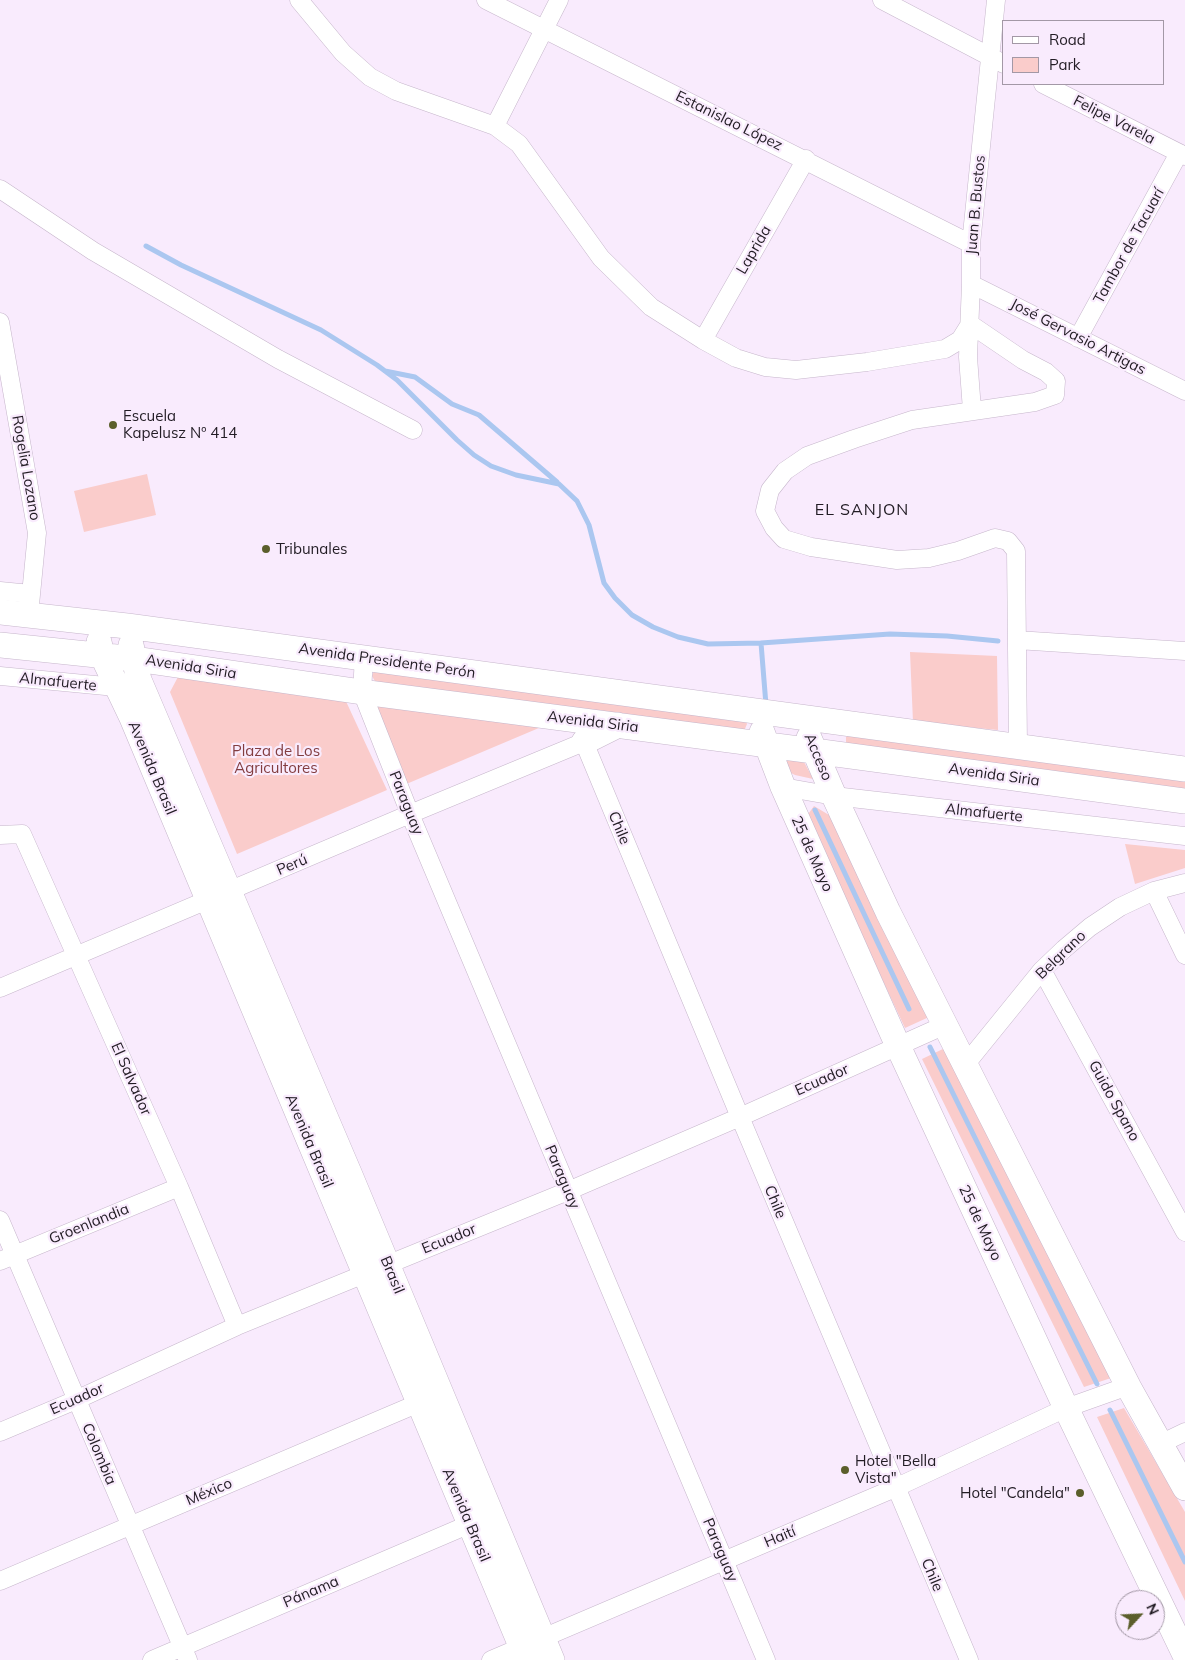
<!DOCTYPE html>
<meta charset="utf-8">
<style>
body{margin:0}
#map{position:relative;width:1185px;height:1660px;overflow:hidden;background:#f9ebfd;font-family:Mulish,sans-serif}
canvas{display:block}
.legend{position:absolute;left:1002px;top:20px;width:162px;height:65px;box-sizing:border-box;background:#f9ebfd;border:1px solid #a398a6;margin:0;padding:6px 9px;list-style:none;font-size:15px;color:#221c24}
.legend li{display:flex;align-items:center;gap:10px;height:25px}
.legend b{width:25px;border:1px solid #a398a6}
.north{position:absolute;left:1115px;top:1590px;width:50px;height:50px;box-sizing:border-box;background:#f9ebfd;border:1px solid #a398a6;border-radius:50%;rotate:65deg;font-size:14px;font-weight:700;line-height:20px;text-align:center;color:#221c24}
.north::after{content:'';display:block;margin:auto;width:18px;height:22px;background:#5b5e2b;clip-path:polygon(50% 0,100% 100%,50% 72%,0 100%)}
</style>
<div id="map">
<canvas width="1185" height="1660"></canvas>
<ul class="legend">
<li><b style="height:6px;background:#fff"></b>Road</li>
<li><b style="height:14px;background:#facccb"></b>Park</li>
</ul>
<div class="north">N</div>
</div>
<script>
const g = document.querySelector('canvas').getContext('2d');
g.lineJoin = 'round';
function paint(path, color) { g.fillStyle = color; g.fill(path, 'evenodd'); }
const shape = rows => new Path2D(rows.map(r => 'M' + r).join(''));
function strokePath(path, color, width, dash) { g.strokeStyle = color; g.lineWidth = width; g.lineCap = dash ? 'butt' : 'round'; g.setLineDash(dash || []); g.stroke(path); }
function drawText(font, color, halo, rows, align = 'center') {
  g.font = font + ' Mulish,sans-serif'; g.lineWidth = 4.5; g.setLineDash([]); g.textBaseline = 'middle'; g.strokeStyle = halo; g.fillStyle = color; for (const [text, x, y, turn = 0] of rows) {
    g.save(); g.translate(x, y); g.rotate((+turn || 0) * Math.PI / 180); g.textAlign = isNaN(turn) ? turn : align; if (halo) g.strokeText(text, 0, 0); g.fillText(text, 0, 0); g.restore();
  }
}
const green = shape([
 [147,474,156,515,84,532,74,491],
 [910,652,997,656,998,730,913,722],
 [374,671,746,721,747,724,744,731,376,683,372,676],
 [179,675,344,697,387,790,237,854,170,692],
 [371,703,546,725,404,785],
 [850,734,1185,778,1185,793,846,744,846,737],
 [802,758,813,779,795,775,787,771,779,759],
 [814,806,834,818,929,1017,905,1028,806,817],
 [1125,844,1185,850,1185,868,1135,884],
 [945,1048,1111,1378,1084,1387,922,1059],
 [1124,1408,1185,1512,1185,1601,1097,1417]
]);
const stream = shape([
 [146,246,181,265,321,330,377,365,397,380,457,440,474,455,491,466,516,475,559,484,577,501,589,525,604,583,615,598,632,615,653,627,678,637,708,644,761,643,890,634,947,636,998,641],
 [385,371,415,377,452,404,479,415,557,482],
 [761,643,766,705],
 [815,810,909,1009],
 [930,1047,1097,1384],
 [1110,1410,1185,1562]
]);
const street = shape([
 [299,0,343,53,370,77,396,91,495,126,519,144,601,258,651,307,703,340,736,358,765,367,796,370,867,362,945,349,960,340,970,324,1023,360,1046,372,1056,381,1055,395,1035,402,912,420,854,439,807,456,785,471,770,490,765,511,774,528,784,539,811,547,897,560,929,558,958,551,995,538,1008,541,1016,551,1018,746],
 [486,0,971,244],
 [882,0,1004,64],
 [1043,84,1185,156],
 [495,126,559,0],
 [0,189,93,251,278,359,413,430],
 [971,284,1185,391],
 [0,322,37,533,29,615],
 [1078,338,1179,153],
 [703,340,806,159],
 [972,410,968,357,971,284,971,244,996,0],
 [0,591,31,594],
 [1017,640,1185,651],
 [364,657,362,692,410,814,766,1660],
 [0,676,116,687],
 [783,787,834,796,1185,836],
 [0,835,22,834,179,1187,237,1326],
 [1154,891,1185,955],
 [1042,970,1185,1232],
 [0,988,410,814,584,742,740,1117,969,1660],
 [965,1065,1042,970,1064,949,1090,927,1120,907,1154,891,1185,883],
 [0,1220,188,1660],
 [0,1261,179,1187],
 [0,1432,76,1400,237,1326,568,1191,740,1117,945,1025],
 [1160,1444,1185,1432],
 [0,1581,419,1403],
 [152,1660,470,1524],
 [491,1660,895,1488,1066,1408,1128,1386]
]);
const secondary = shape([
 [0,612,127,626,1185,769],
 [99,642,102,655,132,718,527,1660],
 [0,645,135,659,362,692,814,751,1185,801],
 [131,645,139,680,350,1175,552,1660],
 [762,732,783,787,898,1046,1066,1408,1185,1655],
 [809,738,834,796,888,912,945,1025,1128,1386,1185,1488],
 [584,742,618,725]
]);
const markers = [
 [113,425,5,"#5b5e2b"],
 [266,549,5,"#5b5e2b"],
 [845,1470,5,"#5b5e2b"],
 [1080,1493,5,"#5b5e2b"]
];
const streetNames = [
 ["Felipe Varela",1114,120,27],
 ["Estanislao López",729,121,26],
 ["Juan B. Bustos",976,205,-85],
 ["Tambor de Tacuarí",1129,246,-61],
 ["Laprida",754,250,-60],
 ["José Gervasio Artigas",1078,337,27],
 ["Rogelia Lozano",26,468,80],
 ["Avenida Presidente Perón",387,661,8],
 ["Avenida Siria",191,667,9],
 ["Almafuerte",58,682,6],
 ["Avenida Siria",593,722,7],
 ["Acceso",818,757,67],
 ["Avenida Brasil",152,768,67],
 ["Avenida Siria",994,775,8],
 ["Paraguay",406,803,68],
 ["Almafuerte",984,813,6],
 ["Chile",619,828,67],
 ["25 de Mayo",812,854,66],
 ["Perú",292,865,-23],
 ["Belgrano",1061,955,-44],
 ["El Salvador",131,1079,66],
 ["Ecuador",822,1080,-24],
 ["Guido Spano",1114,1101,61],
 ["Avenida Brasil",309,1141,67],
 ["Paraguay",562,1177,67],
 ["Chile",775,1202,67],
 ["25 de Mayo",980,1223,65],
 ["Groenlandia",89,1224,-22],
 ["Ecuador",449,1239,-22],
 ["Brasil",392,1275,67],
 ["Ecuador",77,1399,-24],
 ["Colombia",99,1454,67],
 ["México",209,1492,-23],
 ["Avenida Brasil",466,1515,67],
 ["Haití",780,1537,-23],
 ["Paraguay",720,1550,67],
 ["Chile",932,1575,67],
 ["Pánama",311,1592,-23]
];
const poiNames = [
 ["Escuela",123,416],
 ["Kapelusz Nº 414",123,433],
 ["Tribunales",276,549],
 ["Hotel \"Bella",855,1461],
 ["Vista\"",855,1478],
 ["Hotel \"Candela\"",1070,1493,"right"]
];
const parkNames = [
 ["Plaza de Los",276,751],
 ["Agricultores",276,768]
];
const neighbourhoodNames = [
 ["EL SANJON",862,510]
];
paint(green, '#facccb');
strokePath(stream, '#abc7f0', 5);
strokePath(street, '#c6b6cb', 19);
strokePath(secondary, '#c6b6cb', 26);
strokePath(street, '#fff', 18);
strokePath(secondary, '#fff', 25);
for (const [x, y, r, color] of markers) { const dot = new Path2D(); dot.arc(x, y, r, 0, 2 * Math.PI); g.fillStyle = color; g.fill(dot); strokePath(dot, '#f9ebfd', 2); }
drawText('15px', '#221c24', '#f9ebfd', streetNames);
drawText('15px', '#221c24', '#f9ebfd', poiNames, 'left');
drawText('15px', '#833d40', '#f9ebfd', parkNames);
g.letterSpacing = '1px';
drawText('16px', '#221c24', '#f9ebfd', neighbourhoodNames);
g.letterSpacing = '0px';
</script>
